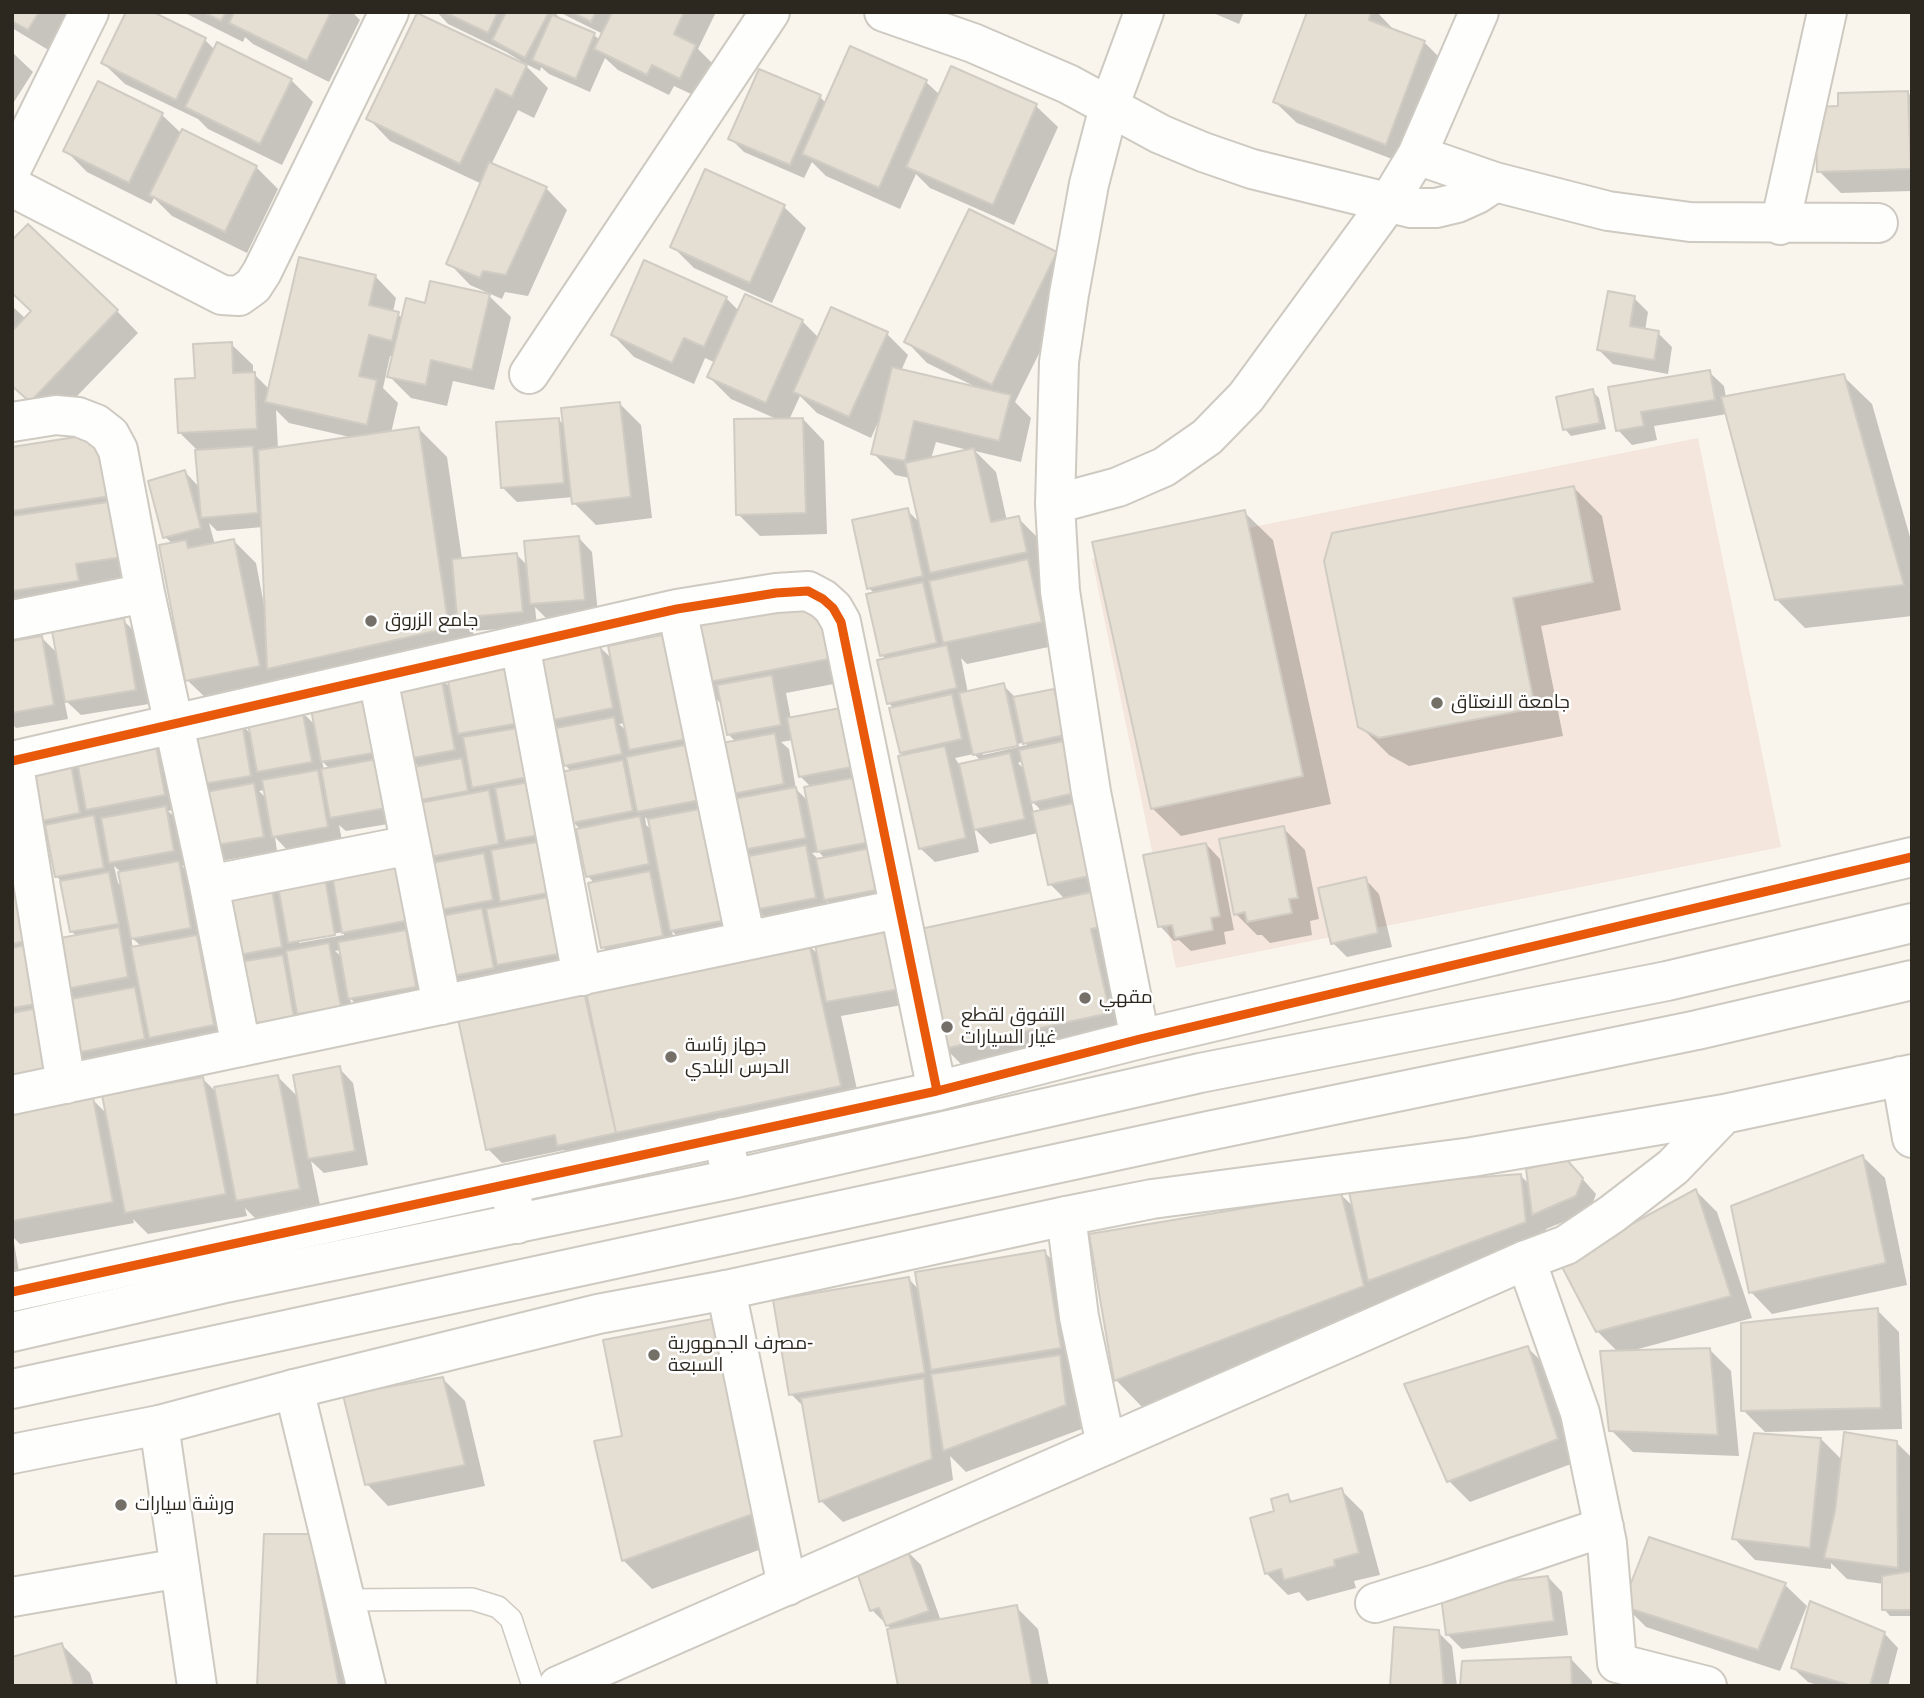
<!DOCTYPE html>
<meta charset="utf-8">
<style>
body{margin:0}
#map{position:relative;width:1924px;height:1698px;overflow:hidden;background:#f9f5ed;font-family:Helvetica,sans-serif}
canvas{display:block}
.frame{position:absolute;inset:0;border:14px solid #2d281f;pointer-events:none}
</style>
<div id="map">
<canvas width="1924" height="1698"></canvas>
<div class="frame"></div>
</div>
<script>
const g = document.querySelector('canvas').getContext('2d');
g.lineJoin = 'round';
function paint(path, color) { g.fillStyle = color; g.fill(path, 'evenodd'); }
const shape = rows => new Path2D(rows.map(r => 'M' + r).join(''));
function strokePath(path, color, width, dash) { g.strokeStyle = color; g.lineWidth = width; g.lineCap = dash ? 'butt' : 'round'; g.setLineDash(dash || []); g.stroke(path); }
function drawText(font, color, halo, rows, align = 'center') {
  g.font = font + ' Helvetica,Cairo,sans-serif'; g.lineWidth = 5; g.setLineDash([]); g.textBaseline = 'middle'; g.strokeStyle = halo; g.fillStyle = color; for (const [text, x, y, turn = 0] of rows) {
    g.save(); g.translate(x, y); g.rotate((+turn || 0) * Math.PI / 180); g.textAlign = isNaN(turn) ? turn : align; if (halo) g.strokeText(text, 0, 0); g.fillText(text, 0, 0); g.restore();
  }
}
const education = shape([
 [1698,438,1781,847,1176,968,1092,559]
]);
const shadow = shape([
 [12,12,74,12,50,51,12,28],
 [183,12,352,12,360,20,329,82,253,44,245,37,243,42],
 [437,12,554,12,564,22,594,35,600,40,603,34,559,12,716,12,698,49,717,68,702,99,674,86,669,95,618,70,605,58,590,92,549,74,541,67,540,71,522,62,548,88,534,118,518,110,491,165,546,188,567,210,528,296,505,292,502,299,470,285,449,263,482,184,390,141,369,119,520,63,521,61,506,52,448,24],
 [1211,12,1244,12,1239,24],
 [1309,12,1377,12,1394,30,1424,42,1446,64,1408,165,1297,123,1275,102],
 [205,40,215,50,291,80,313,102,282,165,208,129,198,119,125,84,103,63],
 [12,52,33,72,12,105],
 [926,82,940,95,1036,106,1058,127,1014,225,930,188,916,174,900,209,826,176,812,162,804,178,744,152,730,138,820,97,827,104],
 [99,83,162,115,181,133,256,167,278,189,247,253,172,216,154,198,151,204,87,172,66,151],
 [1908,93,1912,97,1912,191,1841,193,1819,171,1840,108],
 [706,171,784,207,806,228,772,303,694,268,673,247],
 [1056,253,1078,275,1015,402,1031,418,1021,462,975,451,996,472,1007,521,1018,518,1040,540,1063,644,967,664,961,658,968,693,1003,685,1017,699,1054,691,1068,705,1138,1041,974,1077,945,1048,1065,899,1050,884,1038,833,990,844,974,828,979,852,935,862,920,848,905,756,901,752,894,709,889,703,887,660,882,655,875,594,869,588,907,510,920,523,910,478,895,475,873,453,879,420,871,438,817,413,800,396,789,420,803,419,824,441,827,534,760,536,738,514,779,420,731,399,709,377,716,363,705,358,694,384,634,357,613,335,726,298,739,311,802,321,819,338,887,334,908,355,901,371,976,387,927,363,906,341],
 [936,442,972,451,931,459],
 [1026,742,1027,745,983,755,983,752],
 [974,754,981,761,960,766,955,758],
 [1023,761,1025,770,1018,763],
 [1031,801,1037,806,1042,812,1034,813],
 [375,276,396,298,393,312,403,318,426,305,489,296,511,317,494,390,453,381,447,406,411,398,389,376,394,357,390,356,383,388,398,403,391,433,419,429,447,457,462,559,517,555,528,566,578,537,592,552,598,614,546,618,535,607,537,626,473,631,477,656,297,697,278,678,280,688,209,701,187,680,173,544,165,537,185,472,200,488,197,450,179,432,197,380,231,344,253,365,253,373,270,390],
 [276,410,289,423,354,438,278,449],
 [209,523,217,531,263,527,266,605,264,605,256,563,234,541,215,545],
 [1634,298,1648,312,1645,331,1658,333,1672,347,1668,374,1613,364,1599,350],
 [12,306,26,319,117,311,138,333,52,422,12,385],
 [1709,372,1724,386,1726,398,1843,376,1872,404,1912,544,1912,616,1805,628,1776,599,1727,414,1654,426,1657,440,1632,445,1618,430,1610,388],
 [1592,391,1599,398,1606,429,1571,436,1565,429],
 [619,403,641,425,652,518,596,525,574,503,573,497,517,502,502,487,558,419,565,426],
 [101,435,143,579,12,615,12,448],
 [1573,487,1602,516,1621,610,1541,626,1563,736,1409,766,1389,755,1360,726],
 [1244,512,1273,540,1331,804,1181,836,1152,808],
 [822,603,855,680,786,693,791,719,845,709,901,902,840,914,827,901,829,912,770,923,756,909,752,857,744,849,735,800,736,742,729,735,723,706,698,680,752,940,694,952,672,931,676,950,617,961,603,947,595,884,588,876,581,830,573,822,572,772,565,765,558,728,550,720,599,646,613,660],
 [626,723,628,732,619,724],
 [793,740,800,776,812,788,809,802,796,789,789,749,781,742],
 [645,817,650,822,652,830,646,825],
 [819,852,825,859,819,860,812,853],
 [123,620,137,634,149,704,81,715,64,699,68,719,16,728,12,724,12,643,41,637,58,654],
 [514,666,577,967,513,978,505,970,507,982,464,990,450,976,416,806,420,768,410,758,440,678,452,689],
 [368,696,406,821,346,831,339,825,342,841,288,851,275,837,277,851,221,861,192,785,241,724,252,735,301,711,316,726],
 [322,761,330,769,324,770],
 [265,790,267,799,259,791],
 [154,737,168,751,179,809,168,811,180,822,188,865,182,866,192,877,235,1047,172,1058,156,1043,158,1053,87,1067,72,1053,61,990,77,936,72,932,63,883,57,877,47,830,38,821,27,764],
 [114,866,122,873,123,888,118,883],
 [131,937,142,947,133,949],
 [12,790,67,1081,12,1086],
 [1283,828,1305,850,1319,919,1310,921,1312,935,1270,943,1262,935,1257,935,1236,914],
 [1206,844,1220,859,1234,930,1224,932,1226,944,1191,951,1179,940,1174,941,1160,926],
 [278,876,420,878,430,1001,364,1012,350,998,354,1021,260,1039,235,965,270,885,282,896],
 [344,932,344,935,299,943,299,939],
 [341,950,343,958,335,951],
 [1365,879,1379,894,1392,947,1347,957,1333,943],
 [887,927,913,1003,841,1016,861,1108,573,1160,564,1150,502,1163,488,1149,584,993,590,999,808,945,819,955],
 [339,1068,353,1083,368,1165,324,1173,311,1161,321,1210,259,1222,245,1208,247,1216,148,1234,133,1219,134,1223,20,1244,13,1237,19,1272,12,1273,12,1114,92,1099,108,1115,203,1079,217,1093,278,1077,298,1097],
 [1863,1157,1885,1178,1907,1285,1772,1314,1751,1292],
 [1520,1175,1530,1185,1580,1176,1596,1194,1590,1211,1546,1229,1547,1244,1391,1301,1387,1298,1391,1315,1144,1409,1116,1380,1340,1194,1354,1207],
 [1696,1191,1717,1212,1752,1318,1631,1351,1709,1349,1731,1371,1739,1456,1633,1452,1611,1430,1618,1352,1597,1331],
 [1044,1252,1066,1273,1087,1427,966,1472,950,1456,953,1480,843,1522,821,1501,805,1408,791,1394,909,1279,919,1290],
 [1877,1310,1899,1332,1902,1429,1765,1432,1743,1410],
 [605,1341,789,1539,652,1589,623,1560,624,1437],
 [1528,1348,1550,1370,1579,1461,1470,1502,1449,1481],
 [443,1379,465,1401,485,1486,388,1506,367,1484],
 [1821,1439,1843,1461,1896,1442,1912,1458,1912,1616,1890,1616,1884,1609,1884,1584,1847,1579,1831,1563,1831,1569,1755,1560,1734,1538],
 [1341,1490,1363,1512,1380,1575,1354,1581,1356,1588,1307,1601,1299,1592,1288,1595,1266,1573,1277,1513,1287,1496,1294,1503],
 [309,1536,356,1686,259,1686],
 [907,1551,921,1565,941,1621,1016,1607,1038,1629,1049,1686,900,1686,892,1630,872,1610],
 [1548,1577,1562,1592,1568,1635,1462,1649,1447,1634],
 [1785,1585,1807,1606,1780,1671,1646,1627,1624,1605],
 [1438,1632,1452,1646,1457,1686,1392,1686],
 [1884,1633,1898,1648,1888,1686,1821,1686,1808,1682,1793,1668],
 [62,1645,90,1673,94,1686,12,1686],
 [1571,1659,1592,1681,1592,1686,1462,1686]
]);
const building = shape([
 [12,12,39,12,28,30,12,21,12,12],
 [126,12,153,12,206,38,176,100,101,63,126,12],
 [203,12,226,12,221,21,203,12],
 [234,12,331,12,307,61,229,23,234,12],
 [444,12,498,12,488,33,444,12],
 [506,12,549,12,525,58,492,40,506,12],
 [572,12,596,12,591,22,572,12],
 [612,12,684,12,674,34,696,45,680,79,652,65,647,75,594,49,612,12],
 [1307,12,1371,12,1369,20,1425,41,1386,145,1273,102,1307,12],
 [417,13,527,65,512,97,496,89,460,164,366,119,417,13],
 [552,15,595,33,576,79,532,60,552,15],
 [217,42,292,79,260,144,185,107,217,42],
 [850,46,927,80,879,188,802,154,850,46],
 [951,66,1037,104,993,205,906,167,951,66],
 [759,69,821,95,790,165,728,139,759,69],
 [98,81,163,113,129,183,63,151,98,81],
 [1908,91,1911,169,1817,172,1815,107,1838,106,1838,93,1908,91],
 [182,129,257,166,225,232,149,195,182,129],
 [489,162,547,187,506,275,483,271,480,278,446,264,489,162],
 [705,169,785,205,750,283,670,247,705,169],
 [969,209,1057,252,992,385,904,342,969,209],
 [28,224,118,310,30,402,12,386,12,331,31,311,12,293,12,240,28,224],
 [299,257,376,275,369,305,399,312,392,341,369,335,359,376,377,380,367,425,265,402,299,257],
 [644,260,727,297,704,347,684,338,672,363,611,335,644,260],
 [430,281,490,294,472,370,431,360,426,385,387,377,406,298,425,303,430,281],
 [1608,291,1635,296,1630,326,1659,331,1654,360,1597,350,1608,291],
 [745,294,803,320,766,403,707,377,745,294],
 [831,307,888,332,849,417,793,392,831,307],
 [232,342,233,373,255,372,257,429,178,433,175,379,195,378,193,344,232,342],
 [892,367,1011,395,999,441,914,421,905,461,871,454,892,367],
 [1710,370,1715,400,1641,412,1644,426,1616,431,1608,387,1710,370],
 [1844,374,1904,585,1775,600,1721,397,1844,374],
 [1593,389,1600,423,1563,430,1556,397,1593,389],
 [620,402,631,497,572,504,561,408,620,402],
 [559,418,564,483,501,488,496,422,559,418],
 [803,418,806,513,736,515,734,419,803,418],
 [419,427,449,628,267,669,258,450,419,427],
 [101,433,111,496,12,511,12,447,101,433],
 [253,446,258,513,201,518,195,450,253,446],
 [974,448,991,522,1019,516,1027,552,930,573,905,463,974,448],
 [185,470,201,528,163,538,148,481,185,470],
 [1574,486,1593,582,1513,598,1535,708,1379,738,1358,727,1324,561,1332,533,1574,486],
 [114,501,123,557,76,564,79,581,12,591,12,516,114,501],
 [908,508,923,576,867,589,852,520,908,508],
 [1245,510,1303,776,1151,809,1092,542,1245,510],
 [579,536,585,600,530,604,524,541,579,536],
 [234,539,260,666,185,681,159,545,186,540,188,548,234,539],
 [517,553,523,612,457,618,452,559,517,553],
 [1028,559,1042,622,943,643,929,581,1028,559],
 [923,582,937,643,880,656,866,594,923,582],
 [823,601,834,658,699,684,688,627,823,601],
 [124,618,136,690,65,702,52,631,124,618],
 [671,633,693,738,629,750,608,646,671,633],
 [42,636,54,705,12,713,12,641,42,636],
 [600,644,613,708,548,721,535,657,600,644],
 [947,645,957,688,887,704,877,660,947,645],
 [514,664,525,722,458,734,447,676,514,664],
 [772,675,781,725,727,735,717,685,772,675],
 [441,676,455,750,408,759,394,684,441,676],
 [1004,683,1018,746,973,755,959,693,1004,683],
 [1054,689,1065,735,1023,744,1013,697,1054,689],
 [369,694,379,752,321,762,310,704,369,694],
 [952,694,962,739,900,753,889,708,952,694],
 [846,707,857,766,799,777,787,718,846,707],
 [302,709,312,762,257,772,247,718,302,709],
 [614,717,622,754,564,766,556,728,614,717],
 [242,722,251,776,190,786,181,732,242,722],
 [524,727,533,776,472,788,463,737,524,727],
 [775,733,784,784,727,795,717,744,775,733],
 [154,735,165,795,86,810,75,750,154,735],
 [1064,741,1075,793,1031,803,1019,750,1064,741],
 [695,743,706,799,637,812,626,757,695,743],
 [945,746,966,838,919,849,898,756,945,746],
 [1010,753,1025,819,974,830,959,764,1010,753],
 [69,754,80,813,36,822,25,762,69,754],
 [383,758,392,807,330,818,321,769,383,758],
 [462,758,468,791,410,802,403,769,462,758],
 [623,760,633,811,572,823,561,772,623,760],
 [318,770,328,827,272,837,262,780,318,770],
 [863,776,876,841,817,852,804,787,863,776],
 [535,781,545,834,505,841,495,788,535,781],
 [254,783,264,837,205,847,195,794,254,783],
 [796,787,806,838,743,850,733,799,796,787],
 [489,790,499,844,424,858,414,804,489,790],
 [1078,802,1094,875,1048,885,1032,812,1078,802],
 [166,806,174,851,109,863,101,818,166,806],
 [709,807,732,919,670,931,648,819,709,807],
 [94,815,104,868,55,877,45,825,94,815],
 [640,816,649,864,586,877,576,829,640,816],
 [1284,826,1298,898,1289,899,1292,913,1247,922,1245,912,1234,915,1219,839,1284,826],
 [543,841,553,892,500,902,491,850,543,841],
 [1206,843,1220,916,1211,918,1213,930,1175,938,1172,925,1158,927,1143,855,1206,843],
 [806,845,816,898,754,910,744,857,806,845],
 [880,846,887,888,824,900,816,859,880,846],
 [484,853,493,900,435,911,426,864,484,853],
 [179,861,191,928,131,939,118,872,179,861],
 [406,862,416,919,342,933,332,874,406,862],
 [323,867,335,935,288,943,276,875,323,867],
 [650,871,663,936,601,948,588,883,650,871],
 [109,872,119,924,70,932,60,881,109,872],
 [1366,877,1378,933,1331,944,1318,888,1366,877],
 [271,883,282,947,228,957,216,892,271,883],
 [1096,891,1104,926,1091,929,1110,1013,943,1049,916,930,1096,891],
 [17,892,26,941,12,944,12,893,17,892],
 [553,896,564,953,497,965,486,909,553,896],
 [482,908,494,968,448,977,437,917,482,908],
 [888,925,900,989,826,1002,814,939,888,925],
 [119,927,128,977,60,990,50,940,119,927],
 [406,930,416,987,348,999,338,942,406,930],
 [197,935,214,1025,149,1038,131,947,197,935],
 [329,943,341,1007,297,1014,286,951,329,943],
 [809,943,841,1086,616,1133,586,992,809,943],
 [25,945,37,1004,12,1008,12,948,25,945],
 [283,955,294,1017,244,1025,233,963,283,955],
 [135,987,145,1039,71,1054,60,1001,135,987],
 [584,992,616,1133,557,1146,555,1135,486,1150,458,1019,584,992],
 [42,1007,54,1067,12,1075,12,1013,42,1007],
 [340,1066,355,1151,308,1159,293,1075,340,1066],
 [278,1075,300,1189,236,1201,214,1087,278,1075],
 [203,1077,226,1194,125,1213,102,1095,203,1077],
 [93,1097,113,1202,12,1221,12,1113,93,1097],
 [1863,1155,1886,1263,1749,1293,1731,1206,1863,1155],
 [1566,1159,1583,1178,1576,1196,1532,1215,1526,1169,1566,1159],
 [1521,1174,1526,1222,1368,1281,1348,1187,1521,1174],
 [1696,1189,1731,1296,1596,1332,1560,1263,1696,1189],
 [1341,1192,1364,1286,1114,1381,1089,1234,1341,1192],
 [1045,1250,1061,1348,931,1370,915,1272,1045,1250],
 [909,1277,925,1373,789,1395,773,1300,909,1277],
 [1878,1308,1881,1408,1741,1411,1741,1323,1878,1308],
 [723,1317,761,1511,622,1561,594,1441,622,1436,603,1340,723,1317],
 [1528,1346,1558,1439,1447,1482,1404,1384,1528,1346],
 [1710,1348,1718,1435,1609,1431,1600,1351,1710,1348],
 [1060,1355,1066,1405,943,1451,931,1374,1060,1355],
 [443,1377,465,1465,365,1485,343,1395,443,1377],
 [924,1378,932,1459,819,1502,801,1398,924,1378],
 [1844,1432,1897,1441,1898,1568,1824,1558,1835,1511,1844,1432],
 [1754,1433,1821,1438,1810,1548,1732,1539,1754,1433],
 [1342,1488,1359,1553,1334,1560,1335,1566,1284,1580,1281,1569,1265,1574,1250,1518,1274,1511,1271,1499,1288,1494,1290,1502,1342,1488],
 [264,1534,310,1534,339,1686,257,1686,264,1534],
 [1649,1537,1786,1583,1758,1650,1622,1606,1649,1537],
 [907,1549,929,1611,886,1626,879,1608,870,1611,855,1567,907,1549],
 [1912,1571,1912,1610,1882,1610,1882,1576,1912,1571],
 [1548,1576,1554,1621,1446,1635,1440,1589,1548,1576],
 [1810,1601,1885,1632,1870,1686,1852,1686,1791,1668,1810,1601],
 [1017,1605,1032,1686,898,1686,887,1629,1017,1605],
 [1394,1627,1439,1630,1444,1686,1390,1686,1394,1627],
 [62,1643,74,1686,12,1686,12,1657,62,1643],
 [1571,1657,1572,1686,1460,1686,1462,1661,1571,1657]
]);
const service = shape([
 [346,1600,472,1599,498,1607,511,1619,533,1686]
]);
const minor = shape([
 [884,12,973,43,1068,84,1160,134,1203,152,1252,169,1411,208,1436,208,1457,203,1477,194,1495,182],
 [1417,155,1495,182,1608,211,1690,222,1878,223],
 [12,168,89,12],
 [12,187,222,295,239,296,253,286,262,272,389,12],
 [1780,225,1827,12],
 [529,374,770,12],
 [12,422,56,415,78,417,96,424,110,435,118,450,145,593,209,885,241,1047],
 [1055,504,1118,487,1164,467,1207,437,1246,397,1388,203,1417,155,1479,12],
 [677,609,746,941],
 [12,620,145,593],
 [520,645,582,976],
 [378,678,442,1005],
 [13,760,66,1084],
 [12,761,677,609,776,593,808,591,823,599,833,608,841,622,937,1091],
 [209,885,410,845],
 [1140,1039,1091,792,1060,591,1055,504,1059,362,1069,294,1089,184,1109,107,1144,12],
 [12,1095,898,909],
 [1066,1216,1079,1317,1106,1445],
 [1526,1260,1580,1413,1607,1543,1617,1663,1707,1686],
 [726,1290,787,1586],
 [294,1389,366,1686],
 [159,1425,197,1686],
 [12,1597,180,1568],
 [1375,1603,1439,1583,1604,1527]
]);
const tertiary = shape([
 [1901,1076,1912,1138],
 [12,1292,937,1091,1140,1039,1912,857],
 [12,1454,159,1425,294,1389,598,1314,726,1290,1066,1216,1152,1199,1472,1157,1724,1114,1912,1074],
 [558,1686,1526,1260,1566,1245,1612,1214,1673,1167,1724,1114]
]);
const trunk = shape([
 [723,1137,732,1179],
 [509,1184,517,1224],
 [12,1332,221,1284,732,1179,1200,1073,1667,981,1912,923],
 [12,1389,1208,1131,1697,1030,1912,980]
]);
const cycleway = shape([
 [12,761,677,609,776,593,808,591,823,599,833,608,841,622,937,1091],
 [12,1292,937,1091,1140,1039,1912,857]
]);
const markers = [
 [371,621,7,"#747067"],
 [1437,703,7,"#747067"],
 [1085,998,7,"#747067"],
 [947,1027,7,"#747067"],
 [671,1057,7,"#747067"],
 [654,1355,7,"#747067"],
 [121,1505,7,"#747067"]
];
const poiNames = [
 ["جامع الزروق",385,621],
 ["جامعة الانعتاق",1451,703],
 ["مقهي",1099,998],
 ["التفوق لقطع",961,1016],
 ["غيار السيارات",961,1038],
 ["جهاز رئاسة",685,1046],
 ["الحرس البلدي",685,1068],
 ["مصرف الجمهورية-",668,1344],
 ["السبعة",668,1366],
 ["ورشة سيارات",135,1505]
];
paint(education, '#f4e6dc');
paint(shadow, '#0003');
paint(building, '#e4ded3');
strokePath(building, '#d0ccc4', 2);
strokePath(service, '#cecac2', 24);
strokePath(minor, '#cecac2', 42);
strokePath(tertiary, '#cecac2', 42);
strokePath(trunk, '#cecac2', 42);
strokePath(service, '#fefefc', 21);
strokePath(minor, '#fefefc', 38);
strokePath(tertiary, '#fefefc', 38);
strokePath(trunk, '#fefefc', 38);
strokePath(cycleway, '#e8590c', 9);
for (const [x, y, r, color] of markers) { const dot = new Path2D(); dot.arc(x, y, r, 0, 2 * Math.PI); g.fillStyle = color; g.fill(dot); strokePath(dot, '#fff', 2.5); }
drawText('19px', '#2d281f', '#fff', poiNames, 'left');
</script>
